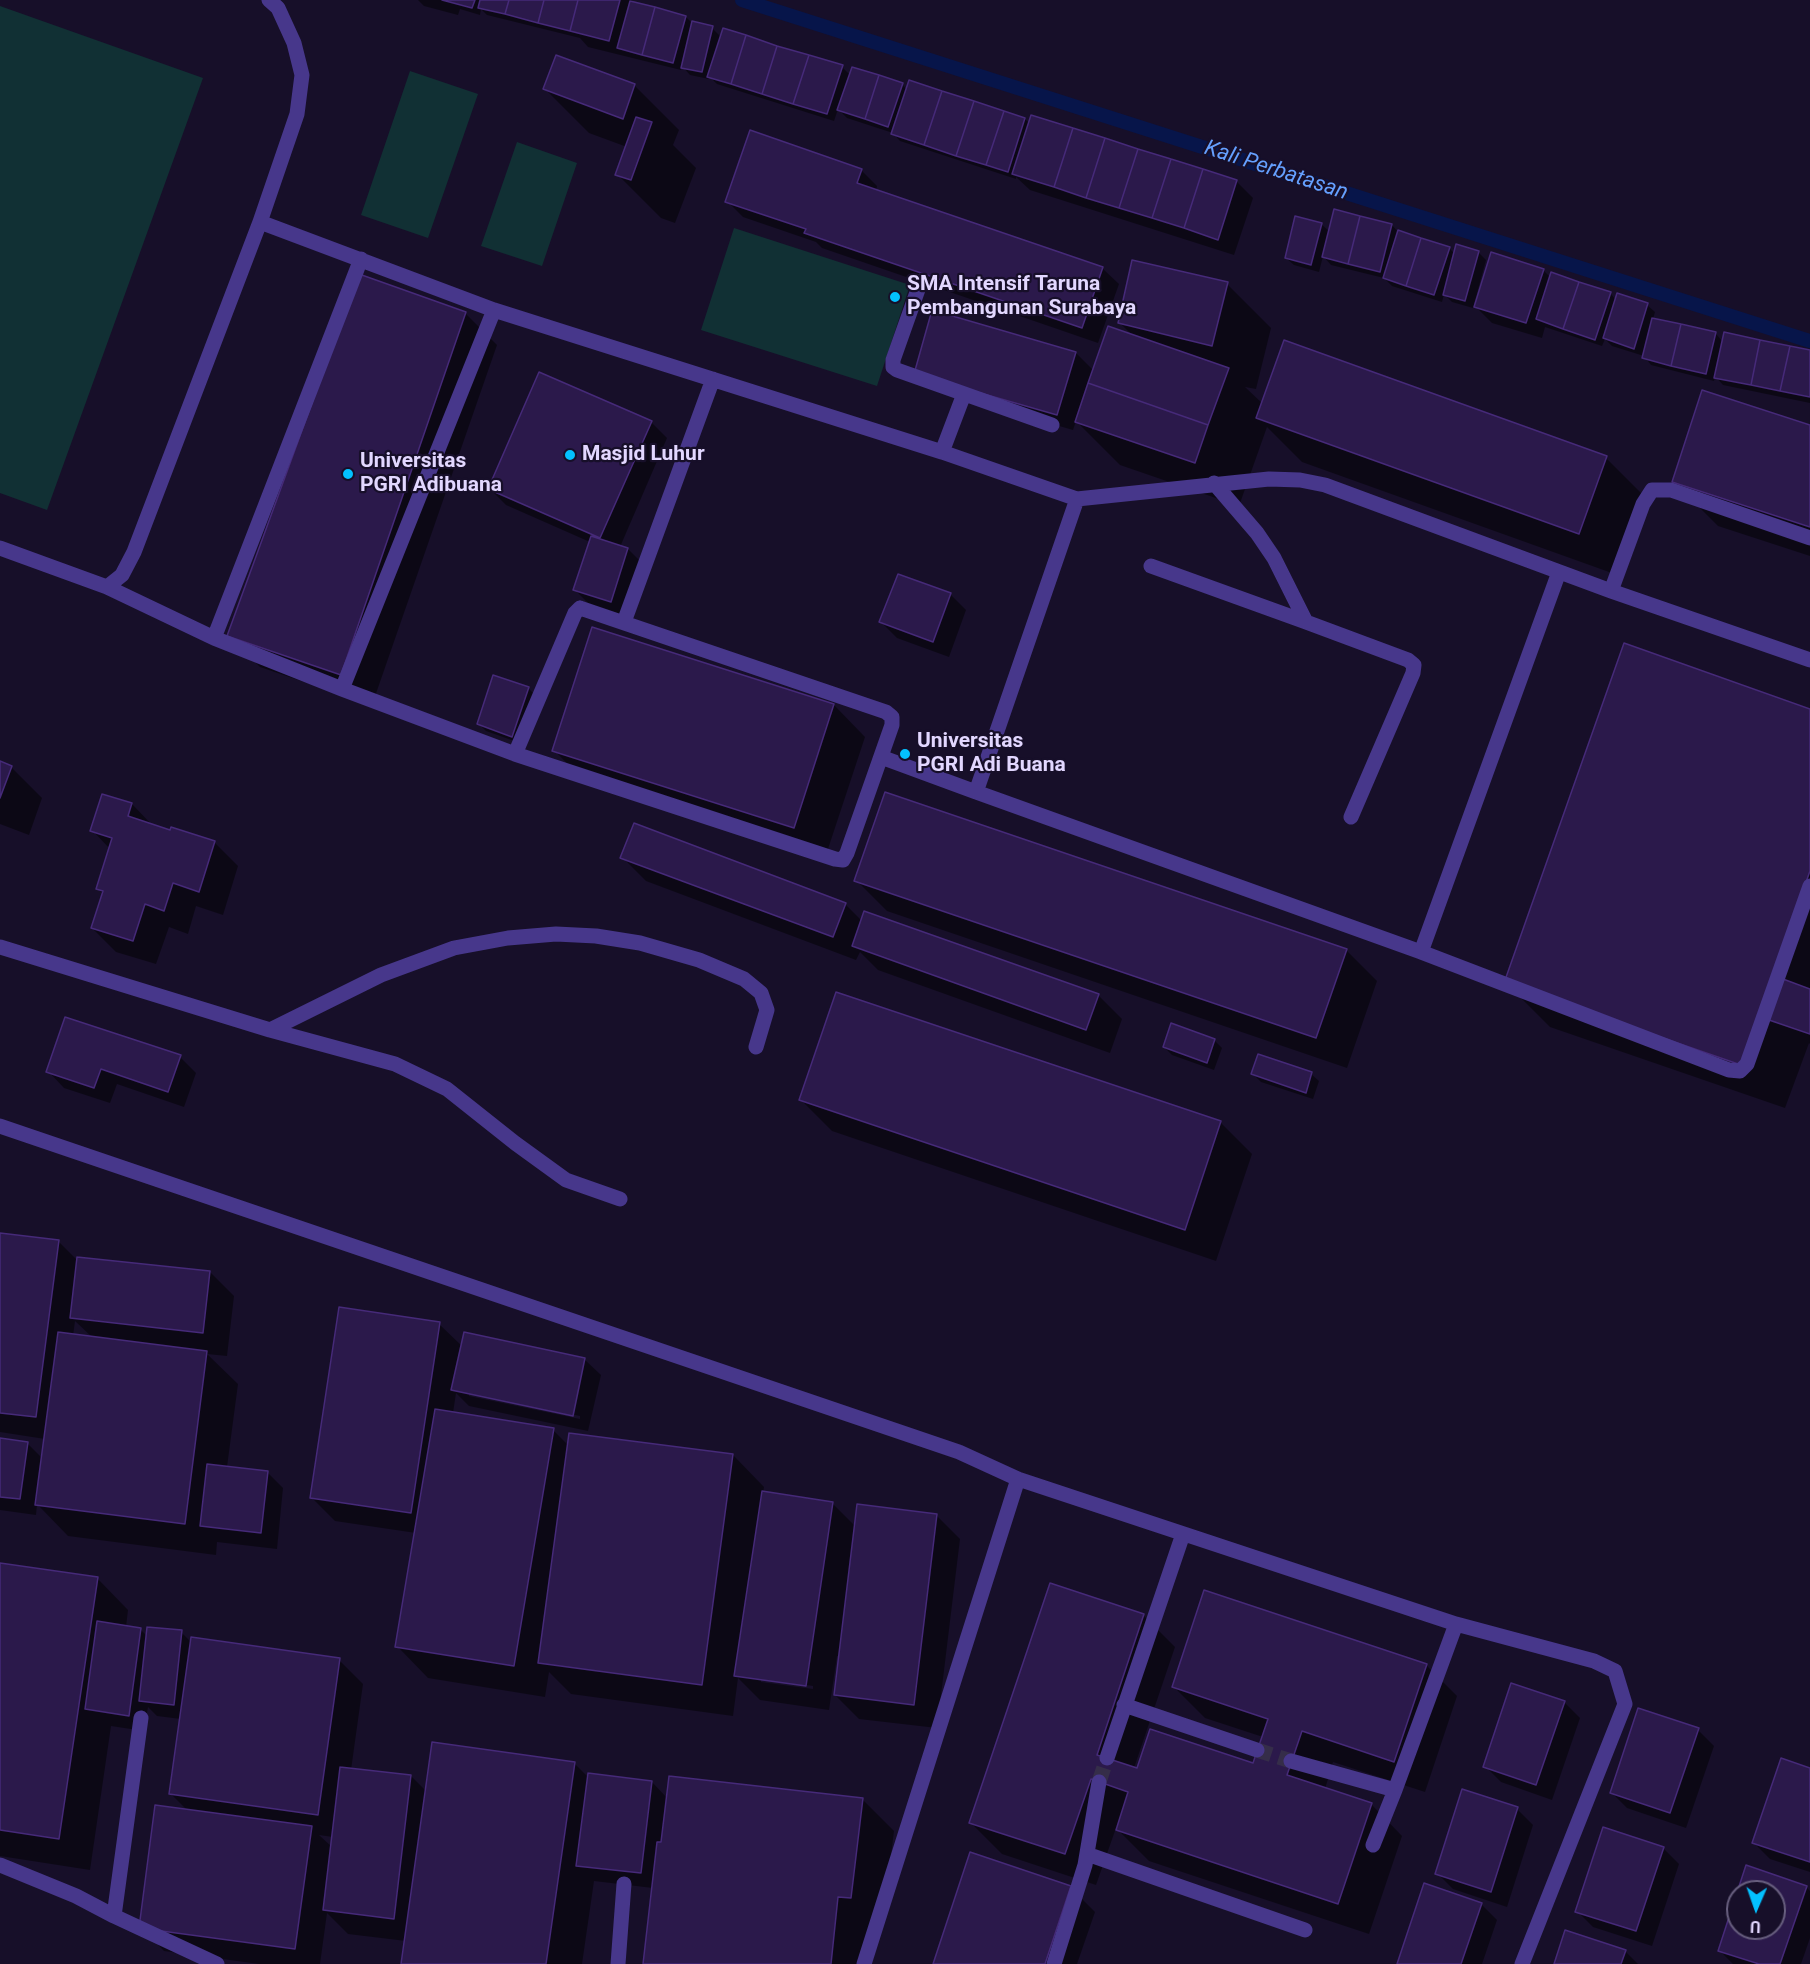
<!DOCTYPE html>
<style>
body{margin:0}
#map{position:relative;width:1810px;height:1964px;overflow:hidden;background:#170f29;font-family:Roboto,sans-serif}
canvas{display:block}
.north{position:absolute;left:1726px;top:1880px;width:60px;height:60px;box-sizing:border-box;background:#170f29;border:2px solid #685f7f;border-radius:50%;rotate:182deg;font-size:16px;font-weight:700;line-height:24px;text-align:center;color:#e2d7ff}
.north::after{content:'';display:block;margin:auto;width:21px;height:27px;background:#03c0ff;clip-path:polygon(50% 0,100% 100%,50% 72%,0 100%)}
</style>
<div id="map">
<canvas width="1810" height="1964"></canvas>
<div class="north">U</div>
</div>
<script>
const g = document.querySelector('canvas').getContext('2d');
g.lineJoin = 'round';
function paint(path, color) { g.fillStyle = color; g.fill(path, 'evenodd'); }
const shape = rows => new Path2D(rows.map(r => 'M' + r).join(''));
function strokePath(path, color, width, dash) { g.strokeStyle = color; g.lineWidth = width; g.lineCap = dash ? 'butt' : 'round'; g.setLineDash(dash || []); g.stroke(path); }
function drawText(font, color, halo, rows, align = 'center') {
  g.font = font + ' Roboto,sans-serif'; g.lineWidth = 4.5; g.setLineDash([]); g.textBaseline = 'middle'; g.strokeStyle = halo; g.fillStyle = color; for (const [text, x, y, turn = 0] of rows) {
    g.save(); g.translate(x, y); g.rotate((+turn || 0) * Math.PI / 180); g.textAlign = isNaN(turn) ? turn : align; if (halo) g.strokeText(text, 0, 0); g.fillText(text, 0, 0); g.restore();
  }
}
const green = shape([
 [0,6,203,78,47,510,0,493],
 [410,71,478,94,428,238,361,215],
 [517,142,577,163,542,266,481,246],
 [734,228,910,285,877,386,701,330]
]);
const shadow = shape([
 [418,0,632,0,636,4,686,17,692,23,712,28,722,38,842,67,850,75,902,84,907,90,1025,119,1030,124,1032,117,1237,182,1253,198,1234,255,1030,190,1016,177,1016,179,900,141,893,133,847,118,838,109,834,121,717,84,710,77,709,79,690,75,682,66,681,70,588,47,580,38,487,15,481,9,480,15,460,9,458,15,424,6],
 [557,57,635,86,679,130,673,145,696,168,675,223,661,218,617,174,627,147,589,133,545,89],
 [861,170,877,186,876,191,1102,268,1119,284,1098,343,822,248,816,242,743,217,727,201],
 [1321,224,1330,232,1392,225,1398,232,1449,248,1455,254,1478,252,1486,260,1473,308,1452,302,1444,294,1442,302,1392,286,1384,278,1331,265,1323,256,1319,272,1294,265,1286,258],
 [1543,270,1551,278,1610,293,1616,300,1647,305,1655,312,1653,319,1716,334,1723,342,1810,352,1810,403,1723,385,1715,376,1714,381,1651,365,1644,356,1612,346,1605,339,1602,346,1545,327,1542,338,1492,323,1476,307],
 [1227,284,1271,328,1256,389,1245,387,1263,404,1606,458,1650,502,1623,577,1302,462,1267,427,1239,506,1120,465,1076,421,1073,430,931,389,1076,353,1094,371,1133,336,1119,322],
 [465,313,497,345,372,705,260,667,229,636],
 [651,422,667,438,620,547,628,549,644,565,627,617,591,606,575,590,590,542,506,505,490,489],
 [1810,427,1810,556,1718,526,1674,482],
 [950,594,966,610,949,657,897,638,881,622],
 [528,688,536,696,520,743,486,731,479,724],
 [834,705,865,737,825,858,585,782,554,750],
 [1810,710,1810,1044,1809,1043,1785,1108,1550,1027,1506,983],
 [0,763,11,767,42,798,29,835,0,824],
 [103,795,132,804,153,826,214,842,238,866,223,915,196,906,188,934,169,927,156,964,116,952,92,928,103,894,97,888,110,849,92,830],
 [622,857,845,904,862,921,1098,995,1122,1019,1110,1053,878,970,860,952,856,960,646,881],
 [856,880,1346,950,1377,981,1347,1068,887,911],
 [837,994,1221,1123,1252,1154,1216,1261,832,1131,801,1100],
 [1214,1040,1222,1048,1214,1070,1172,1055,1164,1047],
 [180,1057,196,1073,184,1107,117,1084,110,1103,64,1088,48,1071],
 [1253,1074,1311,1074,1319,1081,1313,1099,1261,1082],
 [0,1234,59,1242,78,1261,210,1272,234,1296,227,1356,207,1354,238,1384,227,1467,267,1472,283,1488,277,1549,217,1542,216,1555,68,1536,37,1504,36,1515,0,1510,0,1440,27,1443,43,1459,45,1439,0,1432],
 [75,1321,93,1338,73,1336],
 [439,1324,462,1346,584,1359,601,1375,588,1431,469,1406,456,1393,453,1413,553,1430,568,1445,733,1455,764,1487,763,1493,832,1503,856,1527,936,1515,960,1539,937,1728,859,1719,835,1695,840,1657,837,1656,829,1710,760,1700,738,1678,733,1716,571,1694,549,1672,545,1697,428,1678,397,1646,416,1533,335,1521,311,1497],
 [469,1393,580,1416,580,1419,469,1396],
 [761,1678,813,1686,813,1689,761,1682],
 [0,1564,97,1578,128,1610,126,1627,140,1629,147,1636,181,1632,192,1643,339,1660,363,1684,351,1770,411,1776,427,1792,575,1764,589,1778,652,1782,668,1799,862,1799,894,1831,882,1929,865,1964,645,1964,653,1888,594,1881,582,1964,402,1964,406,1941,348,1934,327,1913,320,1964,259,1964,164,1951,141,1927,188,1811,171,1794,181,1719,157,1716,148,1707,144,1731,111,1726,90,1870,0,1856],
 [319,1835,333,1837,332,1847],
 [1051,1585,1144,1616,1175,1647,1134,1768,1254,1765,1263,1737,1205,1718,1174,1687,1426,1665,1457,1696,1425,1792,1333,1762,1325,1789,1371,1804,1402,1836,1369,1934,1149,1861,1116,1828,1096,1885,1002,1854,970,1822],
 [1564,1702,1580,1718,1552,1800,1501,1782,1485,1766],
 [1698,1730,1714,1746,1686,1828,1627,1808,1611,1792],
 [1810,1769,1810,1872,1770,1859,1754,1843],
 [1517,1809,1533,1825,1507,1907,1453,1889,1437,1873],
 [1663,1848,1679,1864,1652,1946,1593,1927,1577,1911],
 [1806,1887,1810,1891,1810,1938,1801,1964,1733,1964,1719,1950,1738,1894,1738,1928,1774,1928,1774,1892,1739,1892],
 [1071,1888,1095,1912,1077,1964,935,1964],
 [1481,1904,1497,1920,1482,1964,1398,1964],
 [1625,1951,1638,1964,1555,1964]
]);
const stream = shape([
 [742,0,1810,341]
]);
const building = shape([
 [442,0,475,0,472,8,442,0],
 [480,0,509,0,505,14,478,8,480,0],
 [509,0,544,0,538,23,505,14,509,0],
 [544,0,578,0,570,31,538,23,544,0],
 [578,0,620,0,609,41,570,31,578,0],
 [630,1,655,7,642,55,617,48,630,1],
 [655,7,686,16,673,63,642,55,655,7],
 [692,21,713,26,702,72,681,68,692,21],
 [723,28,746,35,731,84,707,77,723,28],
 [746,35,777,46,762,94,731,84,746,35],
 [777,46,809,55,793,104,762,94,777,46],
 [556,55,635,84,623,119,543,89,556,55],
 [809,55,843,65,827,114,793,104,809,55],
 [852,67,879,75,865,119,837,110,852,67],
 [879,75,903,83,888,127,865,119,879,75],
 [909,80,942,91,924,145,891,134,909,80],
 [942,91,974,101,956,156,924,145,942,91],
 [974,101,1004,111,986,165,956,156,974,101],
 [1004,111,1025,118,1008,172,986,165,1004,111],
 [1031,115,1073,128,1054,187,1012,174,1031,115],
 [636,117,652,122,631,180,615,175,636,117],
 [1073,128,1105,138,1086,198,1054,187,1073,128],
 [750,130,862,169,857,183,1103,267,1082,328,804,233,806,229,725,202,750,130],
 [1105,138,1138,149,1119,208,1086,198,1105,138],
 [1138,149,1171,159,1152,218,1119,208,1138,149],
 [1171,159,1203,169,1184,228,1152,218,1171,159],
 [1203,169,1237,180,1218,240,1184,228,1203,169],
 [1334,209,1360,216,1348,264,1322,257,1334,209],
 [1295,216,1322,223,1311,265,1285,258,1295,216],
 [1360,216,1392,224,1380,272,1348,264,1360,216],
 [1398,230,1421,238,1406,286,1383,278,1398,230],
 [1421,238,1450,247,1434,295,1406,286,1421,238],
 [1456,244,1479,251,1465,301,1443,295,1456,244],
 [1491,252,1544,269,1526,323,1474,307,1491,252],
 [1132,260,1228,282,1212,346,1118,323,1132,260],
 [1551,272,1579,282,1563,329,1536,319,1551,272],
 [359,274,466,312,341,675,227,636,359,274],
 [1579,282,1611,292,1595,340,1563,329,1579,282],
 [1617,293,1648,303,1634,349,1603,338,1617,293],
 [932,310,1076,352,1057,415,914,374,932,310],
 [1652,318,1681,324,1671,366,1642,358,1652,318],
 [1681,324,1716,332,1706,374,1671,366,1681,324],
 [1108,326,1229,368,1208,425,1088,383,1108,326],
 [1724,332,1760,340,1751,385,1714,378,1724,332],
 [1284,340,1607,456,1579,534,1256,418,1284,340],
 [1760,340,1790,346,1780,391,1751,385,1760,340],
 [1790,346,1810,350,1810,397,1780,391,1790,346],
 [539,372,652,421,600,538,488,489,539,372],
 [1088,383,1208,425,1195,463,1075,422,1088,383],
 [1702,390,1810,425,1810,527,1672,482,1702,390],
 [591,536,628,548,611,602,573,590,591,536],
 [898,574,951,593,933,642,879,622,898,574],
 [592,627,834,704,794,828,552,751,592,627],
 [1624,643,1810,709,1810,871,1741,1065,1504,983,1624,643],
 [493,675,529,687,512,737,477,724,493,675],
 [0,761,12,766,0,798,0,761],
 [885,792,1347,949,1316,1038,854,881,885,792],
 [102,794,132,803,128,816,170,830,171,827,215,841,199,892,173,883,164,911,145,904,133,941,91,928,103,891,96,889,112,838,90,831,102,794],
 [634,823,846,903,833,937,620,858,634,823],
 [864,911,1099,994,1086,1030,852,946,864,911],
 [1783,979,1810,989,1810,1034,1769,1020,1783,979],
 [836,992,1221,1121,1185,1230,799,1100,836,992],
 [65,1017,181,1055,168,1092,101,1069,94,1088,46,1072,65,1017],
 [1171,1023,1215,1039,1207,1063,1163,1047,1171,1023],
 [1258,1054,1312,1072,1306,1093,1251,1074,1258,1054],
 [0,1233,59,1240,36,1417,0,1413,0,1233],
 [77,1257,210,1271,203,1333,70,1318,77,1257],
 [339,1307,440,1322,411,1513,310,1498,339,1307],
 [58,1332,207,1351,185,1524,35,1505,58,1332],
 [464,1332,585,1358,573,1416,451,1390,464,1332],
 [435,1409,554,1428,514,1666,395,1647,435,1409],
 [569,1433,733,1454,702,1685,538,1663,569,1433],
 [0,1438,28,1442,20,1499,0,1497,0,1438],
 [207,1464,268,1471,261,1533,200,1526,207,1464],
 [762,1491,833,1502,806,1686,734,1676,762,1491],
 [857,1504,937,1514,914,1705,834,1695,857,1504],
 [0,1563,98,1577,59,1839,0,1830,0,1563],
 [1050,1583,1144,1614,1097,1755,1137,1768,1150,1729,1253,1763,1268,1719,1172,1687,1204,1590,1427,1664,1394,1762,1302,1731,1287,1775,1372,1803,1338,1904,1116,1830,1128,1792,1091,1779,1065,1854,969,1823,1050,1583],
 [97,1621,141,1628,129,1716,85,1709,97,1621],
 [147,1627,182,1630,174,1705,139,1701,147,1627],
 [191,1637,340,1658,318,1815,169,1794,191,1637],
 [1511,1683,1565,1701,1536,1785,1483,1767,1511,1683],
 [1638,1708,1699,1728,1670,1813,1610,1793,1638,1708],
 [432,1742,575,1762,546,1964,401,1964,432,1742],
 [1781,1758,1810,1768,1810,1862,1752,1843,1781,1758],
 [340,1767,411,1775,394,1919,323,1910,340,1767],
 [588,1773,652,1781,641,1873,576,1866,588,1773],
 [669,1776,863,1798,851,1898,838,1897,831,1964,643,1964,657,1842,661,1842,669,1776],
 [1462,1789,1518,1807,1491,1892,1435,1874,1462,1789],
 [155,1805,312,1826,295,1949,139,1928,155,1805],
 [1603,1827,1664,1847,1636,1931,1575,1912,1603,1827],
 [970,1852,1071,1886,1045,1964,933,1964,970,1852],
 [1746,1865,1807,1886,1780,1964,1759,1964,1718,1951,1746,1865],
 [1738,1892,1774,1892,1774,1928,1738,1928,1738,1892],
 [1424,1883,1482,1903,1461,1964,1397,1964,1424,1883],
 [1565,1930,1626,1950,1621,1964,1554,1964,1565,1930]
]);
const minorTunnel = shape([
 [1257,1750,1291,1761],
 [1099,1782,1107,1758]
]);
const minor = shape([
 [260,222,494,310,942,452,1077,499,1269,479,1300,480,1325,485,1611,591,1810,660],
 [921,281,893,360,893,367,897,370,1052,425],
 [942,452,964,394],
 [1214,483,1257,533,1274,558,1306,622,1408,660,1414,665,1413,673,1351,817],
 [1077,499,976,792,1421,952,1559,572],
 [0,548,107,587,122,575,134,552,260,222,297,114,302,75,294,43,278,8,269,0],
 [1151,566,1306,622],
 [107,587,214,638,361,259],
 [1611,591,1643,504,1652,490,1671,490,1810,538],
 [580,608,886,712,892,717,892,725,847,853,843,860,835,859,515,754,575,613,580,608],
 [624,622,713,379],
 [214,638,342,689,515,754],
 [342,689,494,310],
 [881,757,976,792],
 [0,947,270,1030,395,1064,447,1089,515,1143,566,1180,620,1199],
 [1421,952,1729,1070,1740,1071,1747,1064,1810,886],
 [270,1030,381,975,454,948,508,938,556,934,596,936,640,943,699,960,744,979,761,993,767,1010,756,1047],
 [0,1126,959,1452,1018,1479,1456,1624,1594,1661,1615,1671,1625,1704,1522,1964],
 [1124,1705,1257,1750],
 [1107,1758,1183,1534],
 [1291,1761,1395,1790],
 [1373,1845,1395,1790,1456,1624],
 [1087,1854,1305,1930],
 [0,1865,76,1896,114,1916,217,1964],
 [114,1916,141,1718],
 [618,1964,624,1884],
 [864,1964,1018,1479],
 [1054,1964,1085,1865,1099,1782]
]);
const markers = [
 [895,297,6,"#03c0ff"],
 [570,455,6,"#03c0ff"],
 [348,474,6,"#03c0ff"],
 [905,754,6,"#03c0ff"]
];
const poiNames = [
 ["SMA Intensif Taruna",907,285],
 ["Pembangunan Surabaya",907,309],
 ["Masjid Luhur",582,455],
 ["Universitas",360,462],
 ["PGRI Adibuana",360,486],
 ["Universitas",917,742],
 ["PGRI Adi Buana",917,766]
];
const waterNames = [
 ["Kali Perbatasan",1276,171,18]
];
paint(green, '#113034');
paint(shadow, '#0007');
strokePath(stream, '#07154a', 14);
paint(building, '#2b194b');
strokePath(building, '#462a79', 1.5);
strokePath(minorTunnel, '#352d49', 15, [15, 8]);
strokePath(minor, '#47378b', 15);
for (const [x, y, r, color] of markers) { const dot = new Path2D(); dot.arc(x, y, r, 0, 2 * Math.PI); g.fillStyle = color; g.fill(dot); strokePath(dot, '#170f29', 2); }
drawText('bold 21px', '#e2d7ff', '#170f29', poiNames, 'left');
drawText('italic 22px', '#65a0ff', '#170f29', waterNames);
</script>
